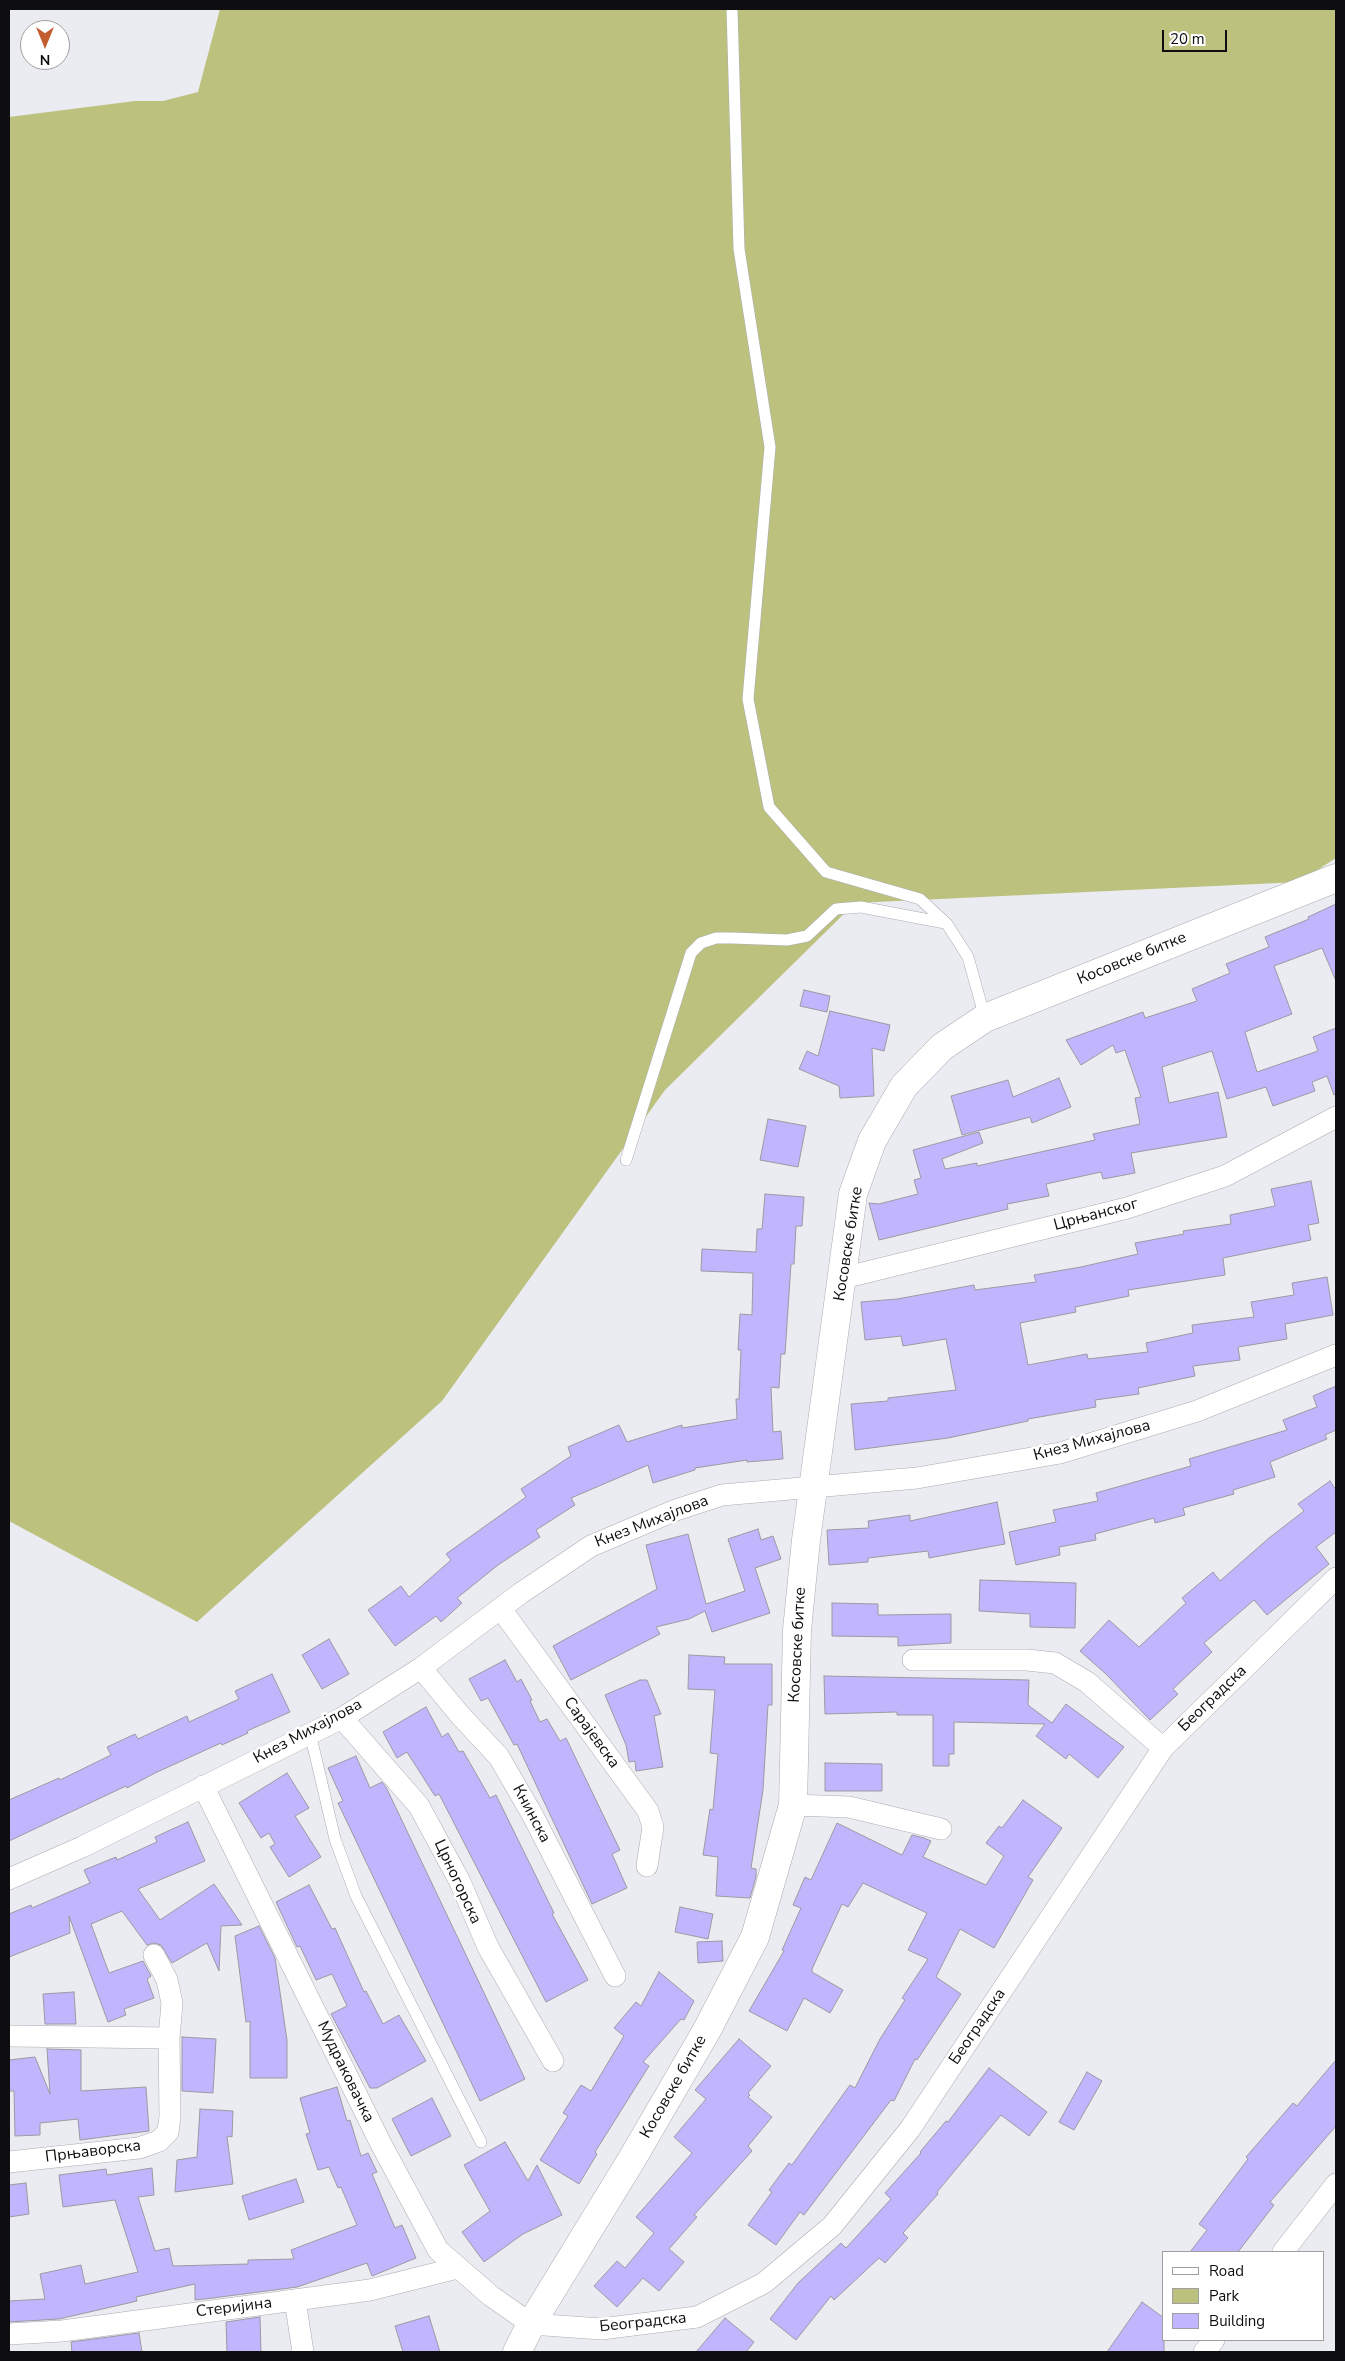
<!DOCTYPE html>
<meta charset="utf-8">
<style>
body{margin:0}
#map{position:relative;width:1345px;height:2361px;overflow:hidden;background:#ebebf2;font-family:"Nunito Sans",sans-serif}
canvas{display:block}
.frame{position:absolute;inset:0;border:10px solid #0e0e10;pointer-events:none}
.legend{position:absolute;left:1162px;top:2251px;width:162px;height:90px;box-sizing:border-box;background:#fff;border:1px solid #9f9f9f;margin:0;padding:6px 9px;list-style:none;font-size:15px;color:#0e0e10}
.legend li{display:flex;align-items:center;gap:10px;height:25px}
.legend b{width:25px;border:1px solid #9f9f9f}
.north{position:absolute;left:20px;top:20px;width:50px;height:50px;box-sizing:border-box;background:#fff;border:1px solid #9f9f9f;border-radius:50%;rotate:180deg;font-size:14px;font-weight:700;line-height:20px;text-align:center;color:#0e0e10}
.north::after{content:'';display:block;margin:auto;width:18px;height:22px;background:#c35d30;clip-path:polygon(50% 0,100% 100%,50% 72%,0 100%)}
.scale{position:absolute;left:1162px;top:30px;width:65px;height:22px;box-sizing:border-box;border:2px solid #0e0e10;border-top:0;padding-left:6px;font-size:15px;line-height:18px;white-space:nowrap;color:#0e0e10;-webkit-text-stroke:4px #fff;paint-order:stroke}
</style>
<div id="map">
<canvas width="1345" height="2361"></canvas>
<div class="frame"></div>
<ul class="legend">
<li><b style="height:6px;background:#fff"></b>Road</li>
<li><b style="height:14px;background:#bcc27e"></b>Park</li>
<li><b style="height:14px;background:#c1b5fe"></b>Building</li>
</ul>
<div class="north">N</div>
<div class="scale">20 m</div>
</div>
<script>
const g = document.querySelector('canvas').getContext('2d');
g.lineJoin = 'round';
function paint(path, color) { g.fillStyle = color; g.fill(path, 'evenodd'); }
const shape = rows => new Path2D(rows.map(r => 'M' + r).join(''));
function strokePath(path, color, width, dash) { g.strokeStyle = color; g.lineWidth = width; g.lineCap = dash ? 'butt' : 'round'; g.setLineDash(dash || []); g.stroke(path); }
function drawText(font, color, halo, rows, align = 'center') {
  g.font = font + ' "Nunito Sans",sans-serif'; g.lineWidth = 5; g.setLineDash([]); g.textBaseline = 'middle'; g.strokeStyle = halo; g.fillStyle = color; for (const [text, x, y, turn = 0] of rows) {
    g.save(); g.translate(x, y); g.rotate((+turn || 0) * Math.PI / 180); g.textAlign = isNaN(turn) ? turn : align; if (halo) g.strokeText(text, 0, 0); g.fillText(text, 0, 0); g.restore();
  }
}
const green = shape([
 [220,9,1336,9,1336,858,1299,882,855,903,665,1090,442,1401,197,1622,9,1521,9,117,135,101,163,101,198,92]
]);
const building = shape([
 [1336,904,1336,981,1322,948,1274,966,1292,1014,1245,1032,1257,1072,1318,1051,1313,1037,1336,1028,1336,1094,1334,1095,1327,1076,1312,1082,1315,1091,1273,1106,1266,1087,1227,1099,1212,1051,1162,1067,1169,1103,1218,1092,1227,1137,1131,1153,1135,1173,1103,1179,1101,1172,1046,1184,1049,1196,1007,1204,1008,1209,879,1240,869,1203,879,1204,918,1194,914,1180,921,1178,913,1150,979,1132,983,1143,942,1159,945,1169,977,1163,977,1166,1095,1140,1093,1134,1140,1124,1135,1098,1141,1097,1125,1050,1116,1053,1113,1045,1081,1065,1066,1040,1143,1012,1145,1018,1197,1001,1192,989,1230,973,1226,964,1269,947,1265,937,1309,919,1308,917,1336,904],
 [804,990,830,996,827,1012,800,1006,804,990],
 [830,1011,890,1025,884,1051,872,1048,874,1096,840,1098,839,1086,799,1069,807,1051,818,1056,830,1011],
 [1059,1078,1071,1107,1032,1123,1030,1117,962,1135,951,1096,1008,1080,1013,1097,1059,1078],
 [768,1119,806,1126,798,1167,760,1160,768,1119],
 [1311,1181,1319,1223,1308,1225,1311,1240,1223,1258,1225,1275,1128,1290,1129,1296,1075,1307,1076,1312,1020,1323,1028,1365,1087,1354,1088,1359,1148,1352,1146,1343,1193,1333,1192,1325,1254,1317,1251,1302,1294,1295,1292,1283,1327,1277,1333,1315,1285,1324,1287,1339,1238,1347,1240,1360,1193,1366,1195,1376,1138,1388,1139,1394,1095,1400,1096,1407,1028,1419,1028,1421,948,1438,855,1450,851,1404,888,1401,888,1398,956,1390,946,1339,903,1346,901,1336,865,1340,861,1302,897,1299,974,1285,975,1290,1036,1282,1034,1275,1081,1267,1138,1254,1135,1243,1184,1234,1183,1231,1231,1224,1230,1215,1275,1206,1271,1189,1311,1181],
 [765,1194,804,1197,802,1226,796,1226,794,1264,791,1264,785,1354,781,1354,779,1388,771,1387,773,1432,781,1431,783,1459,747,1462,747,1460,695,1468,695,1470,653,1483,648,1465,571,1498,575,1505,536,1530,540,1537,498,1565,457,1598,462,1603,441,1622,436,1616,395,1646,368,1610,401,1586,409,1597,451,1560,446,1554,526,1497,521,1489,571,1456,568,1447,619,1425,627,1442,682,1425,682,1428,737,1419,736,1399,739,1399,741,1350,738,1350,740,1314,752,1315,753,1273,701,1271,702,1249,756,1252,757,1229,762,1229,765,1194],
 [1336,1386,1336,1430,1325,1435,1327,1439,1270,1462,1275,1477,1233,1490,1234,1494,1183,1508,1185,1515,1155,1523,1154,1518,1095,1534,1096,1540,1059,1547,1060,1555,1016,1565,1009,1532,1056,1522,1053,1510,1098,1501,1096,1493,1191,1466,1189,1459,1287,1430,1283,1420,1317,1407,1313,1396,1336,1386],
 [1330,1481,1336,1490,1336,1532,1316,1547,1329,1564,1267,1615,1254,1600,1204,1643,1212,1652,1173,1689,1178,1694,1150,1720,1107,1675,1080,1651,1109,1620,1139,1647,1186,1603,1182,1598,1213,1572,1220,1581,1269,1538,1304,1511,1298,1504,1330,1481],
 [997,1502,1005,1544,929,1558,928,1551,868,1558,868,1562,829,1565,827,1530,869,1528,868,1521,910,1515,910,1521,997,1502],
 [758,1529,761,1540,773,1536,781,1559,755,1568,770,1613,712,1632,705,1611,689,1619,656,1627,660,1634,571,1680,553,1646,657,1589,646,1545,688,1534,706,1604,745,1591,728,1539,758,1529],
 [980,1580,1076,1583,1075,1628,1030,1627,1030,1614,979,1611,980,1580],
 [832,1603,878,1604,878,1615,951,1614,951,1643,898,1646,898,1637,832,1636,832,1603],
 [329,1639,349,1674,322,1689,302,1655,329,1639],
 [689,1655,725,1657,724,1664,772,1664,772,1705,768,1705,763,1790,751,1868,756,1869,756,1877,750,1898,716,1896,718,1857,703,1855,710,1809,713,1810,718,1754,710,1753,715,1690,688,1689,689,1655],
 [505,1660,517,1682,521,1679,532,1700,530,1701,540,1722,547,1719,560,1741,566,1738,620,1850,612,1854,627,1888,592,1904,517,1744,514,1745,488,1698,481,1701,469,1679,505,1660],
 [272,1674,290,1712,247,1731,248,1733,222,1745,221,1743,155,1773,127,1788,126,1786,9,1841,9,1800,59,1778,60,1780,111,1755,107,1747,135,1734,138,1739,187,1716,189,1722,239,1699,235,1691,272,1674],
 [824,1676,1029,1680,1028,1705,1052,1723,1066,1704,1124,1747,1098,1778,1069,1754,1066,1759,1036,1736,1045,1724,954,1722,954,1754,949,1754,949,1766,933,1766,933,1715,897,1715,897,1712,825,1714,824,1676],
 [640,1680,647,1680,661,1714,654,1716,663,1767,636,1771,635,1761,629,1762,626,1745,605,1695,640,1680],
 [426,1707,442,1737,448,1733,459,1752,463,1751,490,1798,496,1795,554,1913,552,1914,588,1980,546,2002,439,1794,435,1796,407,1752,397,1758,383,1732,426,1707],
 [356,1756,370,1788,382,1782,386,1787,525,2079,480,2101,338,1803,343,1801,328,1768,356,1756],
 [825,1763,882,1764,882,1791,825,1791,825,1763],
 [287,1773,309,1808,295,1816,321,1857,289,1877,270,1847,275,1844,269,1833,261,1838,239,1803,287,1773],
 [1023,1800,1062,1828,1028,1877,1033,1880,994,1948,960,1929,936,1977,961,1994,917,2060,915,2059,894,2101,891,2100,804,2215,800,2212,776,2245,748,2225,772,2192,769,2190,789,2163,792,2165,850,2085,855,2088,880,2039,905,2000,902,1998,928,1959,908,1950,927,1913,863,1883,848,1907,842,1904,812,1969,812,1972,843,1990,830,2013,804,1998,787,2031,749,2011,784,1951,782,1950,801,1908,793,1905,805,1877,811,1880,837,1823,902,1855,912,1835,924,1838,931,1841,923,1857,986,1885,1004,1856,986,1843,999,1826,1002,1828,1023,1800],
 [188,1822,205,1861,138,1889,160,1920,214,1884,242,1925,221,1926,219,1971,207,1943,172,1963,161,1945,154,1943,147,1945,122,1911,91,1924,109,1973,143,1961,151,1976,147,1979,154,1998,124,2009,126,2015,108,2022,69,1916,70,1933,9,1957,9,1914,31,1905,32,1908,90,1883,84,1870,116,1857,117,1860,157,1842,155,1837,188,1822],
 [309,1885,332,1929,335,1928,364,1992,366,1991,383,2024,399,2015,426,2061,377,2088,370,2088,331,2014,347,2006,332,1974,316,1980,300,1946,297,1947,276,1902,309,1885],
 [680,1907,713,1914,708,1939,675,1932,680,1907],
 [259,1926,275,1958,287,2040,287,2078,250,2078,250,2021,246,2022,235,1936,259,1926],
 [722,1941,723,1961,698,1963,697,1942,722,1941],
 [659,1972,694,2001,684,2020,681,2019,643,2062,649,2066,595,2152,597,2154,579,2184,540,2160,568,2116,563,2113,581,2085,591,2091,624,2036,614,2028,636,2002,641,2006,659,1972],
 [74,1992,76,2024,45,2024,43,1994,74,1992],
 [182,2037,216,2039,213,2093,182,2091,182,2037],
 [739,2039,771,2066,748,2093,750,2095,748,2097,772,2117,748,2146,752,2151,694,2215,697,2217,669,2249,684,2262,659,2291,643,2278,617,2307,594,2286,617,2261,625,2268,654,2233,636,2217,692,2153,674,2137,706,2099,695,2090,739,2039],
 [47,2049,81,2050,81,2091,146,2087,149,2131,80,2140,78,2119,40,2123,40,2135,15,2136,14,2091,9,2091,9,2060,35,2057,50,2094,47,2049],
 [1336,2060,1336,2126,1270,2202,1274,2205,1238,2252,1190,2252,1207,2230,1199,2224,1248,2159,1246,2157,1293,2103,1297,2106,1336,2060],
 [989,2068,1047,2112,1029,2136,1001,2115,937,2192,938,2194,903,2233,908,2238,885,2263,879,2258,834,2300,831,2296,796,2340,770,2319,798,2283,841,2243,846,2248,891,2199,885,2193,921,2153,920,2152,946,2121,948,2122,989,2068],
 [1087,2072,1102,2081,1074,2130,1059,2122,1087,2072],
 [337,2087,347,2121,350,2120,361,2156,368,2153,377,2172,372,2174,395,2228,402,2225,416,2258,372,2276,367,2263,297,2287,205,2299,195,2300,195,2284,136,2297,137,2301,59,2319,9,2322,9,2301,45,2299,40,2274,81,2265,85,2284,138,2272,115,2200,63,2207,59,2175,106,2169,107,2175,152,2168,154,2195,138,2197,155,2251,169,2248,173,2266,248,2264,248,2260,294,2259,291,2250,357,2225,341,2187,338,2188,329,2167,318,2170,306,2134,310,2133,300,2098,337,2087],
 [432,2098,451,2136,411,2156,392,2119,432,2098],
 [200,2109,233,2111,232,2137,227,2136,233,2184,175,2192,177,2160,197,2157,200,2109],
 [505,2142,528,2181,537,2165,562,2215,523,2234,484,2262,462,2232,490,2211,464,2165,505,2142],
 [296,2179,304,2202,249,2220,242,2196,296,2179],
 [26,2183,29,2214,9,2217,9,2185,26,2183],
 [1142,2302,1164,2318,1164,2352,1107,2352,1142,2302],
 [429,2316,440,2352,403,2352,395,2326,429,2316],
 [260,2317,261,2352,227,2352,226,2322,260,2317],
 [725,2318,754,2342,746,2352,696,2352,725,2318],
 [139,2333,142,2352,72,2352,71,2342,139,2333]
]);
const service = shape([
 [732,9,739,249,770,447,748,699,769,807,826,872,920,899,947,924,968,957,985,1018],
 [626,1160,691,953,701,943,716,938,732,938,787,940,807,936,836,909,861,907,945,923],
 [310,1733,335,1839,356,1896,481,2142]
]);
const minor = shape([
 [843,1278,1127,1208,1225,1176,1336,1117],
 [501,1609,648,1811,653,1827,647,1866],
 [913,1660,1027,1660,1055,1663,1087,1682,1163,1748],
 [421,1668,460,1715,499,1757,533,1816,615,1976],
 [342,1718,419,1806,460,1882,488,1947,553,2061],
 [203,1786,381,2144,438,2250,491,2296,531,2324,601,2329,697,2317,764,2283,832,2226,910,2129,1163,1748,1336,1578],
 [793,1805,849,1807,941,1829],
 [9,1879,82,1847,342,1718,421,1668,521,1593,591,1546,676,1510,722,1495,917,1478,1060,1453,1197,1411,1336,1355],
 [9,2036,169,2038],
 [9,2162,139,2148,159,2141,168,2132,170,2116,169,2038,172,2003,167,1980,154,1955],
 [1283,2252,1336,2184],
 [295,2300,303,2352],
 [9,2334,62,2331,370,2290,457,2268],
 [1204,2352,1214,2340]
]);
const tertiary = shape([
 [517,2352,531,2324,632,2159,707,2030,755,1937,793,1805,797,1630,806,1540,853,1194,872,1141,904,1086,942,1047,985,1018,1336,878]
]);
const streetNames = [
 ["Косовске битке",1132,959,-22],
 ["Црњанског",1096,1215,-15],
 ["Косовске битке",849,1244,-81],
 ["Кнез Михајлова",1092,1441,-15],
 ["Кнез Михајлова",652,1522,-21],
 ["Косовске битке",798,1645,-87],
 ["Београдска",1213,1699,-44],
 ["Кнез Михајлова",308,1732,-28],
 ["Сарајевска",591,1733,54],
 ["Книнска",531,1814,62],
 ["Црногорска",457,1882,65],
 ["Београдска",978,2027,-56],
 ["Мудраковачка",345,2072,64],
 ["Косовске битке",674,2087,-60],
 ["Прњаворска",93,2152,-7],
 ["Стеријина",234,2308,-7],
 ["Београдска",643,2323,-6]
];
paint(green, '#bcc27e');
paint(building, '#c1b5fe');
strokePath(building, '#9b9aa1', 1);
strokePath(service, '#abacb3', 12);
strokePath(minor, '#abacb3', 22);
strokePath(tertiary, '#abacb3', 29);
strokePath(service, '#fff', 11);
strokePath(minor, '#fff', 21);
strokePath(tertiary, '#fff', 28);
drawText('16px', '#0e0e10', '#fff', streetNames);
</script>
